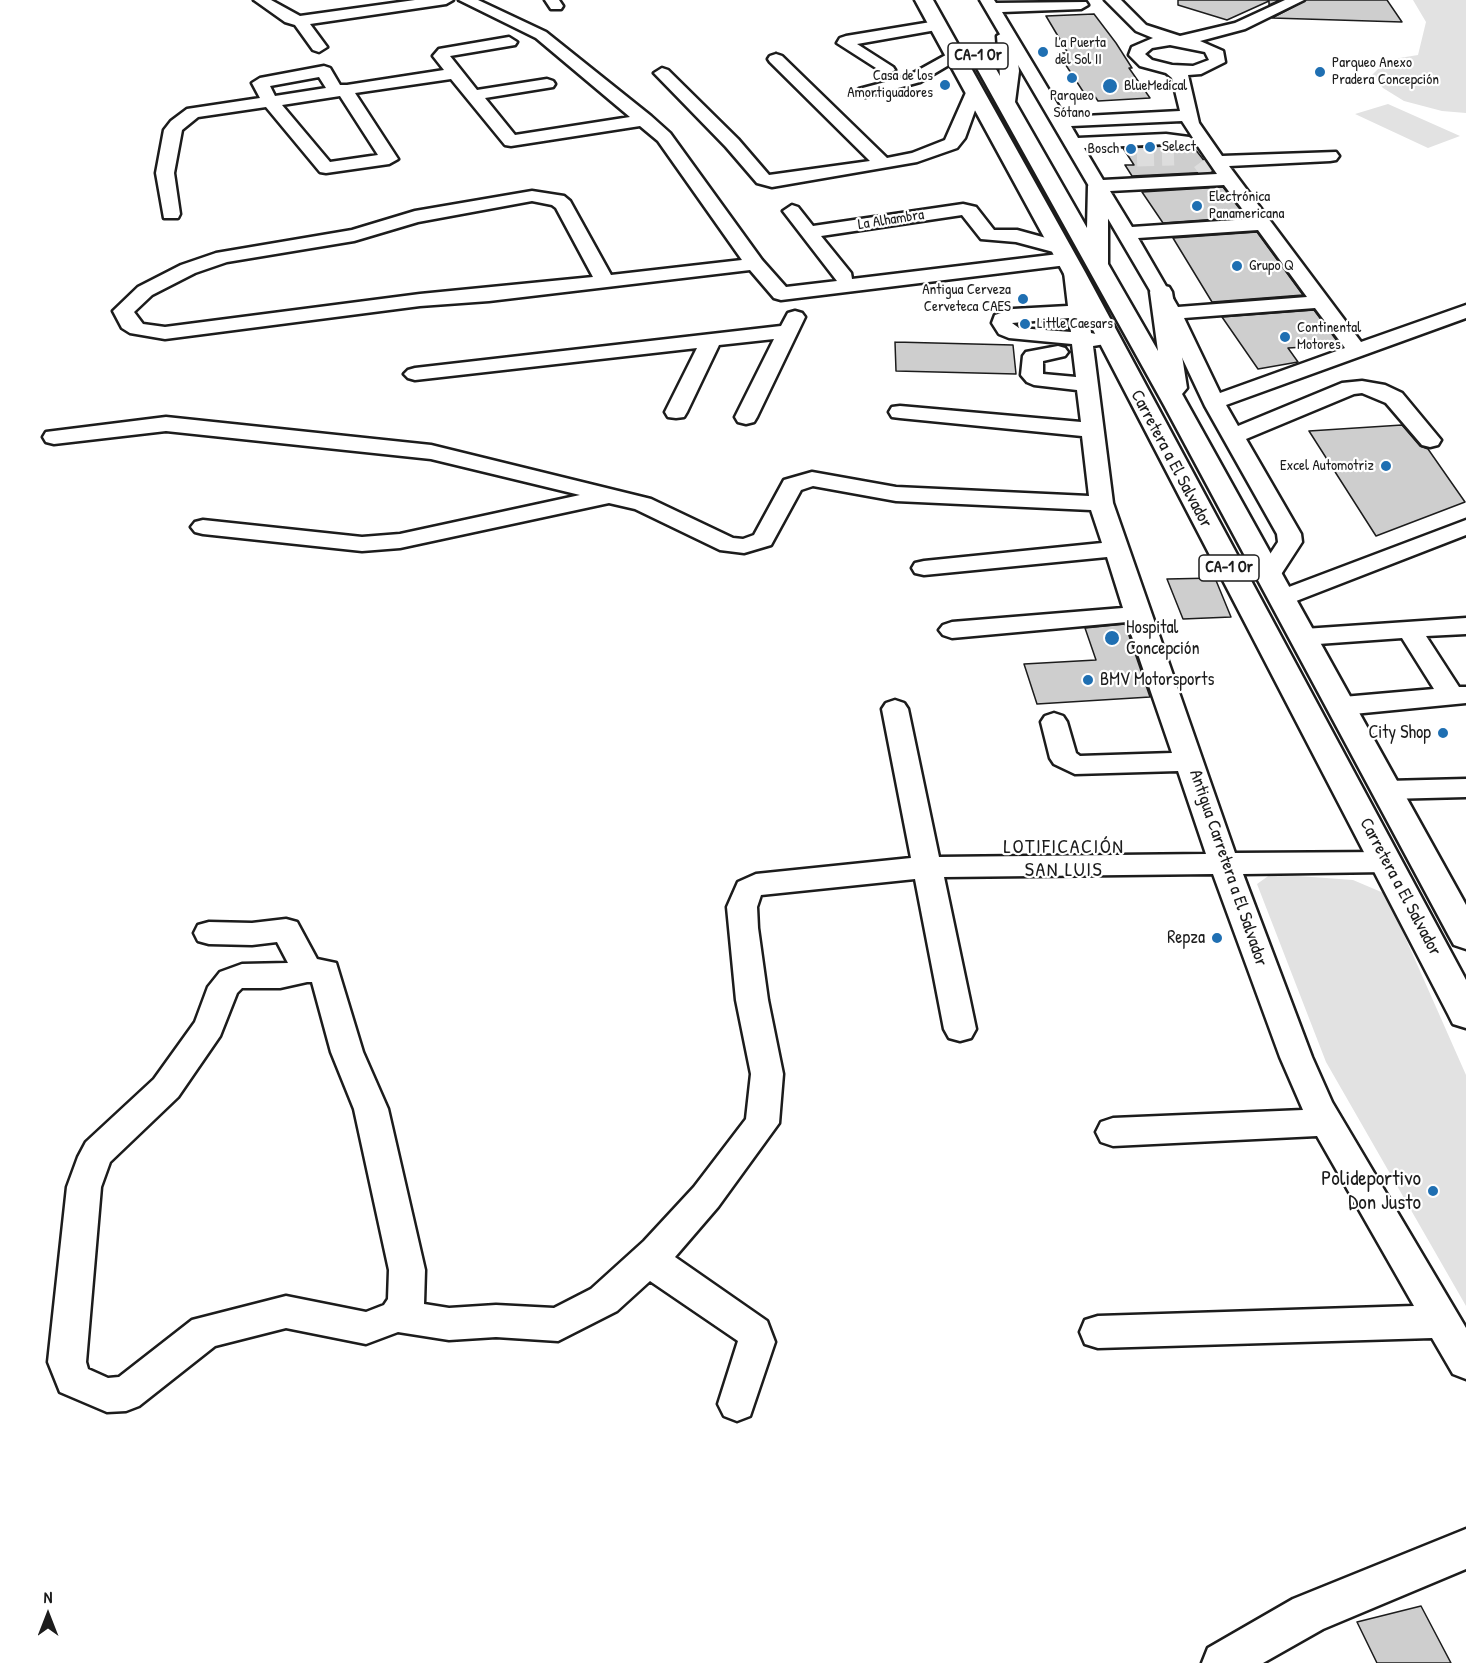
<!DOCTYPE html>
<meta charset="utf-8">
<style>
body{margin:0}
#map{position:relative;width:1466px;height:1663px;overflow:hidden;background:#fff;font-family:"Patrick Hand",sans-serif}
canvas{display:block}
.north{position:absolute;left:18px;top:1585px;width:60px;height:60px;-webkit-text-stroke:4px #fff;paint-order:stroke;rotate:0deg;font-size:16px;font-weight:700;line-height:24px;text-align:center;color:#1c1c1c}
.north::after{content:'';display:block;margin:auto;width:21px;height:27px;background:#1c1c1c;clip-path:polygon(50% 0,100% 100%,50% 72%,0 100%)}
</style>
<div id="map">
<canvas width="1466" height="1663"></canvas>
<div class="north">N</div>
</div>
<script>
const g = document.querySelector('canvas').getContext('2d');
g.lineJoin = 'round';
function paint(path, color) { g.fillStyle = color; g.fill(path, 'evenodd'); }
const shape = rows => new Path2D(rows.map(r => 'M' + r).join(''));
function strokePath(path, color, width, dash) { g.strokeStyle = color; g.lineWidth = width; g.lineCap = dash ? 'butt' : 'round'; g.setLineDash(dash || []); g.stroke(path); }
function drawText(font, color, halo, rows, align = 'center') {
  g.font = font + ' "Patrick Hand",sans-serif'; g.lineWidth = 4.5; g.setLineDash([]); g.textBaseline = 'middle'; g.strokeStyle = halo; g.fillStyle = color; for (const [text, x, y, turn = 0] of rows) {
    g.save(); g.translate(x, y); g.rotate((+turn || 0) * Math.PI / 180); g.textAlign = isNaN(turn) ? turn : align; if (halo) g.strokeText(text, 0, 0); g.fillText(text, 0, 0); g.restore();
  }
}
const green = shape([
 [1413,0,1466,0,1466,113,1442,111,1404,101,1383,88,1372,75,1387,60,1418,55,1426,22],
 [1388,104,1460,136,1428,148,1355,114],
 [1271,874,1353,880,1386,894,1466,1075,1466,1306,1326,1062,1257,884]
]);
const building = shape([
 [1178,0,1280,0,1269,5,1269,1,1227,20,1178,5,1178,0],
 [1306,0,1387,0,1402,22,1272,18,1306,0],
 [1094,14,1116,43,1132,68,1129,68,1150,98,1098,101,1094,95,1086,96,1058,53,1068,53,1046,16,1094,14],
 [1166,146,1188,152,1195,149,1213,172,1132,176,1125,165,1134,165,1123,148,1166,146],
 [1223,187,1246,217,1163,223,1142,192,1223,187],
 [1257,232,1303,295,1212,302,1173,238,1257,232],
 [1314,310,1340,345,1288,348,1298,362,1258,369,1222,317,1314,310],
 [895,342,1013,345,1016,374,896,371,895,342],
 [1402,425,1420,446,1428,449,1465,502,1376,536,1309,431,1402,425],
 [1215,578,1231,617,1183,619,1167,579,1215,578],
 [1125,624,1150,697,1037,704,1024,664,1096,660,1085,628,1125,624],
 [1421,1606,1451,1663,1377,1663,1357,1622,1421,1606]
]);
const minorTunnel = shape([
 [1137,158,1174,157],
 [1201,162,1209,173]
]);
const minor = shape([
 [254,0,271,0,300,16,415,0,453,0,446,4,310,24,327,47,319,52,313,50,295,25,285,22,254,0],
 [459,0,478,0,546,32,651,116,670,133,762,260,786,287,837,281,783,211,792,205,798,207,813,226,963,204,976,207,994,230,1017,230,1068,244,1070,248,1061,254,1016,242,981,239,962,215,821,236,851,273,852,279,1067,253,1077,259,1067,265,781,300,774,298,750,270,489,301,420,306,165,339,130,333,122,328,113,311,138,287,181,265,216,253,352,230,415,211,532,191,564,196,570,201,611,275,742,260,658,141,640,126,511,146,505,145,451,79,355,93,398,159,389,164,326,173,320,172,266,107,198,117,182,130,174,173,180,214,178,218,164,218,156,173,164,130,171,121,187,109,260,98,252,83,260,78,324,66,330,68,340,85,347,85,444,70,433,56,439,49,509,37,517,42,515,45,450,56,477,90,547,79,553,81,555,84,553,87,485,98,515,135,630,117,536,38,459,0],
 [319,77,326,88,275,96,270,86,319,77],
 [340,96,378,155,330,162,282,105,340,96],
 [532,201,552,205,556,208,593,277,420,294,165,327,143,324,134,312,152,295,195,273,227,262,354,241,418,222,532,201],
 [545,0,559,0,563,6,561,9,551,9,545,0],
 [980,0,994,0,996,3,1086,2,1088,5,1081,9,1002,12,1065,117,1180,111,1172,78,1166,73,1140,66,1129,55,1132,47,1153,38,1136,31,1105,0,1121,0,1146,25,1180,36,1235,23,1285,0,1304,0,1245,29,1200,41,1223,51,1225,62,1201,74,1188,75,1199,123,1222,156,1336,152,1339,156,1336,160,1330,161,1229,166,1361,342,1466,305,1466,318,1226,405,1238,426,1342,383,1362,381,1385,385,1402,393,1441,440,1438,445,1430,447,1422,445,1386,403,1362,393,1354,394,1246,439,1301,534,1302,542,1278,579,1269,581,1260,579,1257,574,1278,542,1277,534,1205,406,1151,292,980,0],
 [1170,45,1205,52,1209,60,1193,66,1172,65,1152,60,1145,54,1152,48,1170,45],
 [1182,121,1195,141,1189,137,1166,134,1078,138,1071,126,1182,121],
 [1166,144,1189,150,1197,145,1217,174,1103,180,1084,148,1166,144],
 [1224,185,1250,219,1132,227,1110,191,1224,185],
 [1258,230,1307,297,1178,307,1138,238,1258,230],
 [1315,308,1345,348,1220,393,1184,318,1315,308],
 [937,21,942,23,945,26,942,29,857,44,893,67,895,70,887,75,837,43,840,38,846,36,937,21],
 [953,51,961,56,959,59,920,82,865,97,857,92,859,89,908,76,953,51],
 [776,54,782,56,887,158,912,153,945,140,968,88,980,88,982,91,965,138,957,148,917,162,772,187,757,183,726,147,654,73,662,68,668,70,738,139,769,175,870,161,770,62,768,59,770,56,776,54],
 [1074,266,1084,272,1091,333,1105,336,1108,340,1105,344,1093,346,1113,503,1235,853,1387,852,1397,855,1401,862,1397,869,1387,872,1243,874,1312,1057,1332,1102,1466,1328,1466,1379,1453,1374,1432,1338,1098,1348,1085,1344,1080,1332,1085,1320,1098,1316,1414,1306,1317,1136,1113,1146,1101,1142,1096,1132,1101,1122,1113,1118,1303,1110,1280,1057,1213,874,944,877,976,1029,971,1038,960,1041,949,1038,944,1029,915,879,761,895,757,907,758,928,768,1000,783,1074,779,1123,718,1207,675,1257,767,1321,775,1342,750,1416,737,1421,724,1416,718,1404,738,1341,650,1281,617,1311,558,1341,496,1337,449,1340,398,1332,366,1344,286,1328,215,1346,139,1406,126,1411,107,1412,60,1392,48,1362,67,1187,78,1157,86,1142,154,1079,195,1022,208,987,220,972,242,964,288,963,277,942,252,945,209,944,198,941,194,933,198,925,209,922,252,923,286,919,297,922,317,959,336,963,363,1052,388,1109,425,1270,424,1304,449,1308,496,1305,554,1308,591,1289,644,1241,694,1187,746,1119,751,1074,736,1000,727,907,738,882,756,874,911,858,882,709,886,703,895,700,904,703,908,709,939,857,1206,854,1178,771,1075,774,1054,764,1050,758,1041,722,1045,716,1054,713,1063,716,1067,722,1076,753,1080,756,1172,753,1127,622,952,638,943,635,939,630,943,625,952,622,1123,608,1107,557,924,575,915,573,912,568,915,563,924,561,1102,543,1091,510,896,501,813,486,801,490,771,545,744,553,720,550,635,509,609,503,400,548,362,551,203,534,195,532,191,527,195,522,203,520,362,537,400,534,580,495,431,459,166,431,54,444,46,442,43,437,46,432,166,417,431,445,651,499,733,538,743,539,754,535,784,480,812,472,896,487,1089,496,1082,436,900,418,892,417,889,412,892,407,900,406,1081,422,1077,390,1034,385,1027,382,1021,375,1023,356,1026,352,1058,346,1065,348,1068,352,1065,356,1043,361,1043,374,1076,377,1072,344,1009,338,999,334,992,323,995,315,1013,309,1068,306,1064,272,1074,266],
 [1069,318,1071,332,1019,328,1012,323,1069,318],
 [307,982,312,982,331,1052,354,1109,389,1270,388,1299,384,1305,366,1312,286,1296,192,1320,119,1377,108,1378,88,1369,86,1362,101,1187,110,1162,178,1097,220,1036,237,993,242,988,280,988,307,982],
 [795,311,802,313,805,317,757,417,754,422,746,424,738,422,735,417,774,339,719,345,687,412,684,417,676,418,668,417,665,412,697,348,415,380,408,378,404,374,408,370,415,368,781,326,788,313,795,311],
 [1466,520,1466,535,1291,603,1282,605,1273,603,1270,598,1273,593,1466,520],
 [1466,618,1466,634,1426,636,1459,687,1466,687,1466,703,1343,715,1334,712,1330,706,1334,700,1343,697,1434,689,1402,638,1304,645,1295,643,1291,637,1295,631,1304,629,1466,618],
 [1466,779,1466,797,1387,799,1377,797,1373,790,1377,783,1387,781,1466,779],
 [1466,1529,1466,1569,1323,1629,1263,1663,1202,1663,1208,1648,1293,1599,1466,1529]
]);
const highway = shape([
 [915,0,933,0,1085,272,1466,980,1466,1028,1453,1024,1448,1014,1063,272,915,0],
 [1006,31,1015,36,1019,71,1015,102,1087,228,1088,186,1091,182,1098,180,1105,182,1108,186,1108,264,1158,351,1150,292,1153,287,1161,285,1169,287,1172,292,1187,388,1182,394,1466,905,1466,949,1454,945,1449,936,1164,405,973,61,982,55,989,57,1000,76,997,36,1006,31]
]);
const markers = [
 [1043,52,6,"#1f6fb2"],
 [1320,72,6,"#1f6fb2"],
 [1072,78,6,"#1f6fb2"],
 [945,85,6,"#1f6fb2"],
 [1110,86,8,"#1f6fb2"],
 [1150,147,6,"#1f6fb2"],
 [1131,149,6,"#1f6fb2"],
 [1197,206,6,"#1f6fb2"],
 [1237,266,6,"#1f6fb2"],
 [1023,299,6,"#1f6fb2"],
 [1025,324,6,"#1f6fb2"],
 [1285,337,6,"#1f6fb2"],
 [1386,466,6,"#1f6fb2"],
 [1112,638,8,"#1f6fb2"],
 [1088,680,6,"#1f6fb2"],
 [1443,733,6,"#1f6fb2"],
 [1217,938,6,"#1f6fb2"],
 [1433,1191,6,"#1f6fb2"]
];
const farPoinames = [
 ["La Puerta",1055,43],
 ["del Sol II",1055,60],
 ["Parqueo Anexo",1332,63],
 ["Pradera Concepción",1332,80],
 ["Casa de los",933,76,"right"],
 ["Amortiguadores",933,93,"right"],
 ["BlueMedical",1124,86],
 ["Parqueo",1072,96,"center"],
 ["Sótano",1072,113,"center"],
 ["Select",1162,147],
 ["Bosch",1119,149,"right"],
 ["Electrónica",1209,197],
 ["Panamericana",1209,214],
 ["Grupo Q",1249,266],
 ["Antigua Cerveza",1011,290,"right"],
 ["Cerveteca CAES",1011,307,"right"],
 ["Little Caesars",1037,324],
 ["Continental",1297,328],
 ["Motores",1297,345],
 ["Excel Automotriz",1374,466,"right"]
];
const farStreetnames = [
 ["La Alhambra",891,220,-9]
];
const shields = [
 [978,56,60],
 [1229,568,60]
];
const shieldNames = [
 ["CA-1 Or",978,56],
 ["CA-1 Or",1229,568]
];
const streetNames = [
 ["Carretera a El Salvador",1171,459,62],
 ["Antigua Carretera a El Salvador",1228,868,71],
 ["Carretera a El Salvador",1400,887,62]
];
const poiNames = [
 ["Hospital",1126,628],
 ["Concepción",1126,649],
 ["BMV Motorsports",1100,680],
 ["City Shop",1431,733,"right"],
 ["Repza",1205,938,"right"]
];
const neighbourhoodNames = [
 ["LOTIFICACIÓN",1064,848],
 ["SAN LUIS",1064,871]
];
const nearPoinames = [
 ["Polideportivo",1421,1179],
 ["Don Justo",1421,1203]
];
paint(green, '#e2e2e2');
paint(building, '#cecece');
strokePath(building, '#1c1c1c', 1.5);
strokePath(minorTunnel, '#ddd', 17, [17, 8]);
strokePath(minor, '#1c1c1c', 5);
strokePath(highway, '#1c1c1c', 5);
paint(minor, '#fff');
paint(highway, '#fff');
for (const [x, y, r, color] of markers) { const dot = new Path2D(); dot.arc(x, y, r, 0, 2 * Math.PI); g.fillStyle = color; g.fill(dot); strokePath(dot, '#fff', 2); }
drawText('15px', '#1c1c1c', '#fff', farPoinames, 'left');
drawText('15px', '#1c1c1c', '#fff', farStreetnames);
for (const [x, y, w] of shields) { const box = new Path2D(); box.roundRect(x - w / 2, y - 13, w, 26, 4.5); g.fillStyle = '#fff'; g.fill(box); strokePath(box, '#1c1c1c', 1.5); }
drawText('bold 16px', '#1c1c1c', null, shieldNames);
drawText('18px', '#1c1c1c', '#fff', streetNames);
drawText('18px', '#1c1c1c', '#fff', poiNames, 'left');
g.letterSpacing = '1.5px';
drawText('20px', '#1c1c1c', '#fff', neighbourhoodNames);
g.letterSpacing = '0px';
drawText('21px', '#1c1c1c', '#fff', nearPoinames, 'right');
</script>
